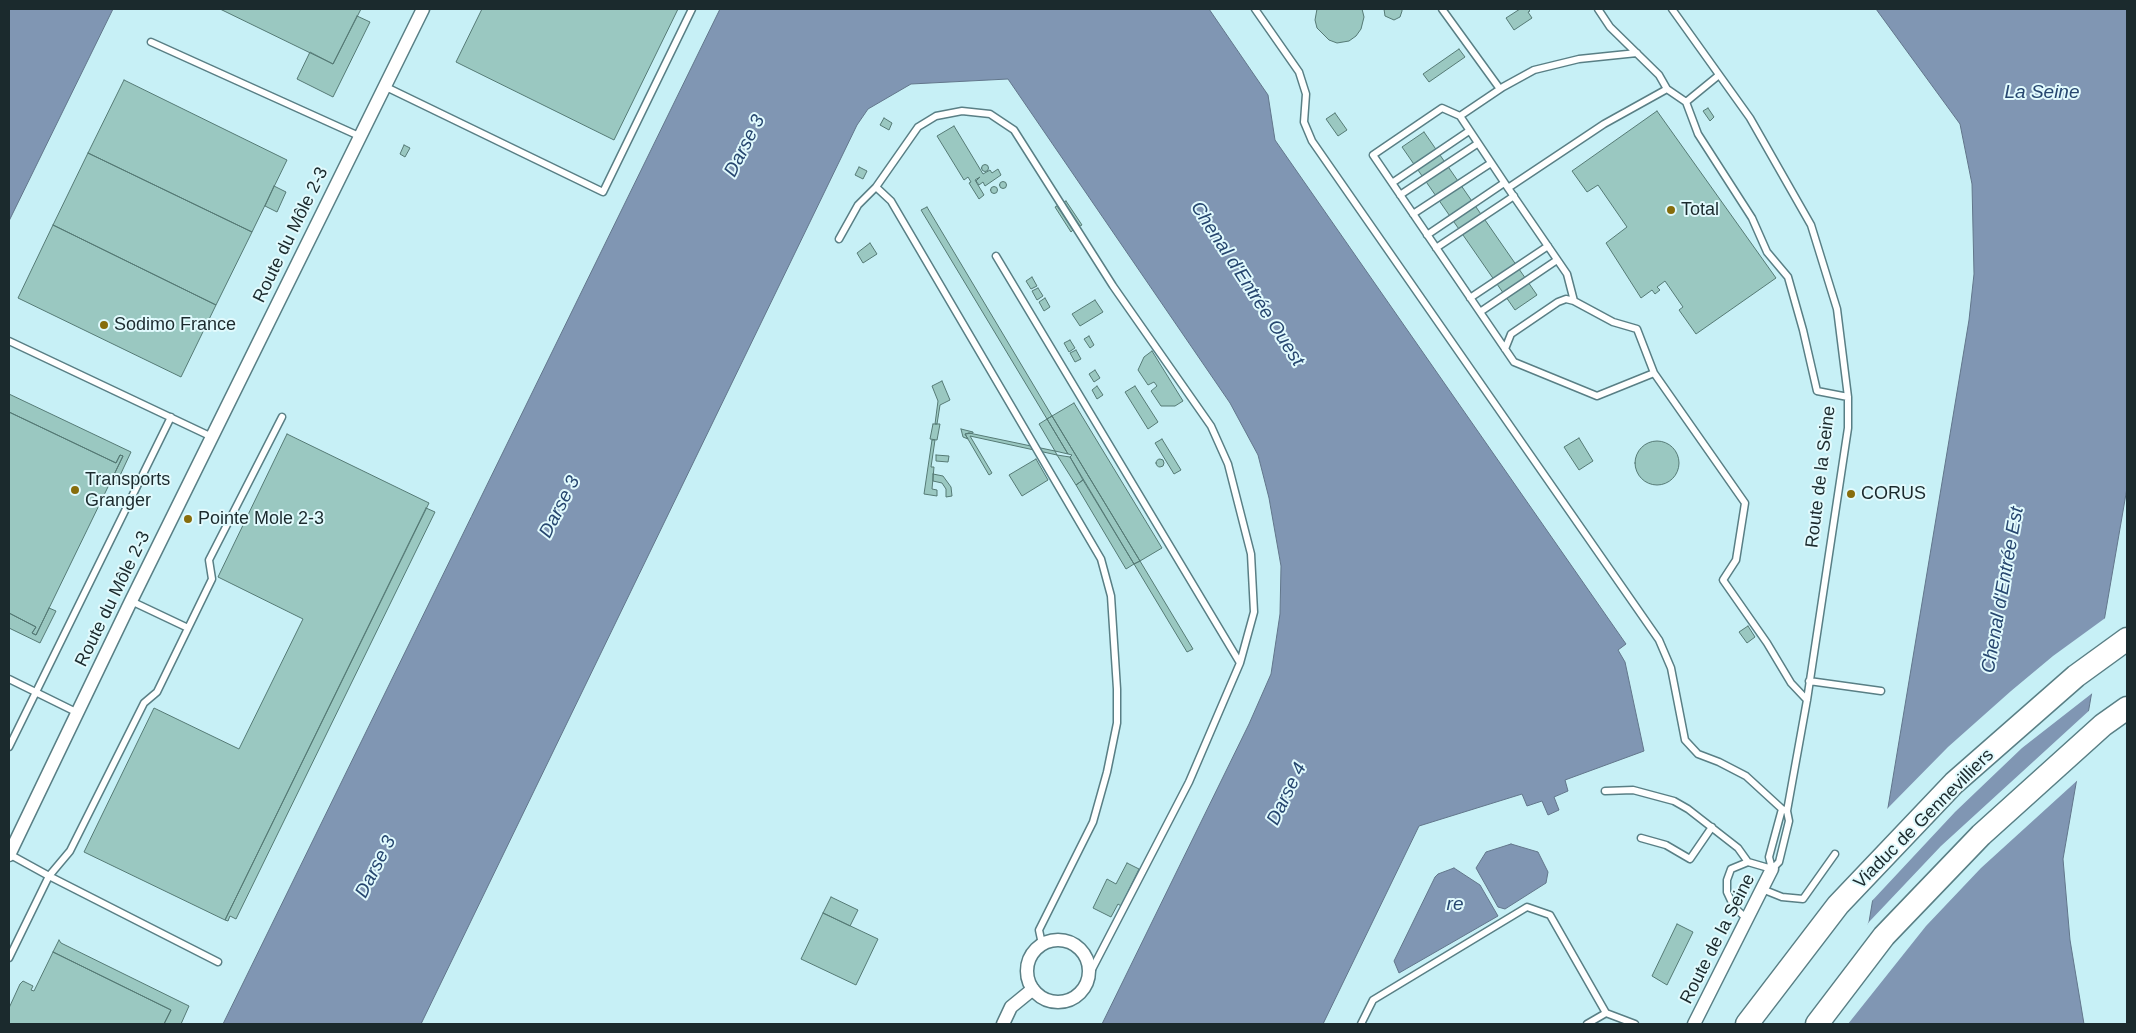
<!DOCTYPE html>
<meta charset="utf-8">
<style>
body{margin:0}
#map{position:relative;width:2136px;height:1033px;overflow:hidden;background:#c7f0f6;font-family:Arial,sans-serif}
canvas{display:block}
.frame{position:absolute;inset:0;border:10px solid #1b2a2d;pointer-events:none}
</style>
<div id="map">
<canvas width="2136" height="1033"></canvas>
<div class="frame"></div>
</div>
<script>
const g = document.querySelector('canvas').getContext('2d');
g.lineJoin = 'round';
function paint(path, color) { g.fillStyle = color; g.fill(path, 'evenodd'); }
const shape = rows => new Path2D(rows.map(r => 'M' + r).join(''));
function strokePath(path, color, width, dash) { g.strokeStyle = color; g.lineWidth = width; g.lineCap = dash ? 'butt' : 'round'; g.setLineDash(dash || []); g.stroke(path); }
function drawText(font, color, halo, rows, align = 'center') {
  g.font = font + ' Arial,sans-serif'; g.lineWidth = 4; g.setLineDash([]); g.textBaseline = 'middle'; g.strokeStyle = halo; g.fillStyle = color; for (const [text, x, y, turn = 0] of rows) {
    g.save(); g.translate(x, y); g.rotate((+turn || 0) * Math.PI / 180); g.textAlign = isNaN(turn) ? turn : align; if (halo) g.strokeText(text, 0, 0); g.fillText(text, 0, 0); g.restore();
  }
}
const water = shape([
 [9,9,113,9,9,221,9,9],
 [720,9,1209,9,1268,95,1275,140,1626,644,1618,650,1625,662,1644,751,1565,780,1568,791,1554,797,1559,810,1548,815,1542,801,1527,806,1522,794,1419,826,1323,1024,1102,1024,1249,724,1271,674,1280,614,1281,566,1269,498,1258,455,1230,403,1008,79,911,84,868,109,857,125,421,1024,223,1024,720,9],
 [1876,9,2127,9,2127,488,2063,859,2070,940,2084,1024,1828,1024,1869,922,1969,320,1974,274,1972,184,1960,124,1876,9],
 [1511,844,1538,852,1548,872,1546,883,1505,909,1498,907,1476,868,1486,852,1511,844],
 [1454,868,1480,885,1498,916,1399,973,1394,961,1435,877,1438,874,1454,868]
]);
const pier = shape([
 [2108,616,2095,691,2022,748,1955,812,1870,903,1885,811,1948,747,2011,691,2053,656],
 [2092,708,2080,778,1981,868,1926,926,1848,1024,1825,1024,1863,930,1869,922,1941,846]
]);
const building = shape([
 [220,9,361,9,333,64,220,9],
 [482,9,678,9,614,140,456,62,482,9],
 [1317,9,1362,9,1364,17,1361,29,1356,36,1349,41,1337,43,1329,40,1317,28,1315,20,1317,9],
 [1384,9,1402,9,1402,11,1400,17,1394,20,1385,16,1384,9],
 [1520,9,1528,9,1530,11,1528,12,1532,18,1514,30,1506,18,1520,9],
 [357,16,370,22,333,97,297,79,310,52,333,64,357,16],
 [1459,49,1465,57,1429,82,1423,74,1459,49],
 [124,80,287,160,252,232,88,153,124,80],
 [1708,108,1714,117,1710,121,1703,111,1708,108],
 [1657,111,1776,278,1696,334,1679,310,1683,307,1665,281,1657,287,1660,290,1655,294,1652,290,1641,298,1606,243,1627,227,1598,185,1587,192,1572,171,1657,111],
 [1335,113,1347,130,1338,136,1326,119,1335,113],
 [884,118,892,123,889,130,880,125,884,118],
 [954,126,983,174,990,170,992,173,998,169,1001,175,985,186,983,182,979,185,976,181,980,177,975,180,984,195,979,199,969,183,971,182,968,177,964,180,937,136,954,126],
 [1424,132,1537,295,1515,310,1402,147,1424,132],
 [404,145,410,148,405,157,400,154,404,145],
 [88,153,252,232,216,305,53,225,88,153],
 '981.5 168a3.5 3.5 0 1 1 7 0a3.5 3.5 0 1 1-7 0Z',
 [859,167,867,171,863,179,855,175,859,167],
 '999.5 185a3.5 3.5 0 1 1 7 0a3.5 3.5 0 1 1-7 0Z',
 [274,186,286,192,277,212,265,206,274,186],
 '990.5 190a3.5 3.5 0 1 1 7 0a3.5 3.5 0 1 1-7 0Z',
 [1066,201,1082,225,1080,226,1064,202,1066,201],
 [1057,206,1073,230,1071,232,1055,207,1057,206],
 [927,207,1052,416,1047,419,921,210,927,207],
 [53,225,216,305,181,377,18,298,53,225],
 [870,243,877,254,863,263,857,253,870,243],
 [1032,277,1037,286,1031,289,1026,281,1032,277],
 [1038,288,1043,296,1037,300,1032,291,1038,288],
 [1045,298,1050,307,1044,311,1039,302,1045,298],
 [1095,300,1103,312,1080,326,1072,314,1095,300],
 [1089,336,1094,345,1090,348,1084,339,1089,336],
 [1070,340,1075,348,1069,352,1064,343,1070,340],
 [1076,350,1081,359,1075,362,1070,353,1076,350],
 [1152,351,1183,401,1175,406,1161,406,1151,391,1157,386,1154,382,1148,385,1138,370,1144,357,1152,351],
 [1095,370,1100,378,1094,382,1089,374,1095,370],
 [942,381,950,400,940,405,937,424,935,424,938,401,932,386,942,381],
 [1097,386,1103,395,1097,399,1092,390,1097,386],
 [1135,386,1158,422,1148,429,1125,392,1135,386],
 [9,394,131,452,116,484,111,481,123,456,120,455,116,463,9,412,9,394],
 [1074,403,1162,548,1140,561,1052,416,1074,403],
 [9,412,116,463,120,455,123,456,36,635,32,633,36,627,9,613,9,412],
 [1052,416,1140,561,1134,564,1070,457,1072,455,1068,454,1047,419,1052,416],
 [1047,419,1068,454,1055,451,1039,424,1047,419],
 [933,424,940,424,937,440,930,439,933,424],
 [961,429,973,432,973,433,965,434,968,439,963,437,961,429],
 [969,433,1055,451,1057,455,970,436,992,473,989,475,965,434,969,433],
 [287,434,429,503,225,920,84,852,154,708,239,749,303,619,218,577,287,434],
 [1579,438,1593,461,1579,470,1564,447,1579,438],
 [1162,439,1181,470,1174,474,1155,443,1162,439],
 [932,440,935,440,931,467,934,467,932,489,937,490,937,496,924,494,932,440],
 '1635 463a22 22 0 1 1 44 0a22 22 0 1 1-44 0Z',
 [936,455,949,456,948,462,936,461,936,455],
 [1057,455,1070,457,1083,480,1076,485,1057,455],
 [1036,459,1048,480,1022,496,1009,475,1036,459],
 '1156 463a4 4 0 1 1 8 0a4 4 0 1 1-8 0Z',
 [933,474,943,476,951,487,952,496,946,497,946,489,942,483,933,481,933,474],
 [1083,480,1134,564,1126,569,1076,485,1083,480],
 [426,508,435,512,236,919,230,916,228,921,225,920,426,508],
 [1140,561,1193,649,1187,652,1134,564,1140,561],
 [49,608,56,611,40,643,9,628,9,613,36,627,32,633,36,635,49,608],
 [1748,626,1755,637,1747,643,1739,632,1748,626],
 [1127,863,1139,869,1121,906,1118,904,1111,917,1093,908,1107,879,1116,884,1127,863],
 [831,897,858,910,850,926,823,913,831,897],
 [823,913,878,939,856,985,801,959,823,913],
 [1677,924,1693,932,1667,985,1652,976,1677,924],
 [59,940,61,943,189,1006,181,1024,164,1024,171,1010,53,952,59,940],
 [53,952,171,1010,164,1024,9,1024,9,1008,20,984,23,981,33,986,31,990,34,991,53,952]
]);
const service = shape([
 [1255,9,1299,72,1306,94,1304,122,1312,141,1659,640,1671,668,1685,740,1698,754,1719,762,1746,776,1782,809,1787,811],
 [1442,9,1500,89],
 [1598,9,1610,27,1659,75,1667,89],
 [1672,9,1750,118,1811,225,1837,309,1848,397,1848,428,1807,700,1787,811,1789,821,1779,862,1772,869],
 [151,42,359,136],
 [1719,75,1686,102,1667,89,1604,124,1508,188,1567,274,1574,301,1613,322,1637,329,1654,373,1745,503,1736,560,1723,580,1767,643,1791,683,1807,700],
 [384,86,603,192,692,9],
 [1686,102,1698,134,1752,218,1767,252,1788,277,1803,330,1817,391,1848,397],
 [1460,116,1442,108,1373,155,1514,362,1597,396,1654,373],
 [1392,183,1469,131],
 [876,187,918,127,936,116,962,111,990,114,1014,130,1113,286,1211,426,1228,464,1251,554,1254,612,1240,663],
 [1508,188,1460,116,1503,87,1534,70,1579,59,1637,53],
 [1400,195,1477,144],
 [1413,214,1491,163],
 [1427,235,1504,183],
 [839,239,858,205,876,187,891,201,1101,559,1111,596,1117,689,1117,723,1107,772,1093,822,1039,930,1042,944],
 [1436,248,1514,196],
 [996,256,1240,663,1189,782,1088,977],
 [1470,298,1548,246],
 [1480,312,1557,260],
 [9,341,212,437],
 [1505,349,1511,334,1558,302,1566,299,1574,301],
 [131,601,188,628],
 [9,679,78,713],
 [1809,681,1881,691],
 [9,747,171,417],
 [1605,791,1633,790,1674,801,1688,809,1738,848,1748,862],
 [1641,838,1666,845,1690,859,1712,827],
 [9,854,49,876,218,962],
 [1772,869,1769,857,1782,809],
 [1762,889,1782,897,1803,899,1835,854],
 [1747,919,1734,907,1727,892,1727,880,1731,869,1748,862,1772,869],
 [9,958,49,876,70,851,144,703,157,692,212,579,209,560,282,417],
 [1606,1013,1635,1024],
 [1361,1024,1373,1000,1527,907,1550,915,1606,1013,1587,1024]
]);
const minor = shape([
 [9,855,131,601,423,9],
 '1027 971a31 31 0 1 1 62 0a31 31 0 1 1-62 0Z',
 [1003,1024,1011,1007,1033,989],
 [1694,1024,1772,869]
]);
const motorway = shape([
 [1747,1024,1838,905,1954,783,2076,676,2127,639],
 [1817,1024,1884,936,1981,835,2103,725,2127,708]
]);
const markers = [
 [1671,210,5,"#876d0c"],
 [104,325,5,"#876d0c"],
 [75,490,5,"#876d0c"],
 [1851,494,5,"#876d0c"],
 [188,519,5,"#876d0c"]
];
const poiNames = [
 ["Total",1681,210],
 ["Sodimo France",114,325],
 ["Transports",85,480],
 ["Granger",85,501],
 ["CORUS",1861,494],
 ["Pointe Mole 2-3",198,519]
];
const streetNames = [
 ["Route du Môle 2-3",291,235,-64],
 ["Route de la Seine",1821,477,-83],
 ["Route du Môle 2-3",113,599,-64],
 ["Viaduc de Gennevilliers",1924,819,-45],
 ["Route de la Seine",1718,939,-63]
];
const waterNames = [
 ["La Seine",2042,93],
 ["Darse 3",745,146,-63],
 ["Chenal d'Entrée Ouest",1247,284,57],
 ["Darse 3",560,507,-63],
 ["Chenal d'Entrée Est",2003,590,-80],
 ["Darse 4",1287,794,-64],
 ["Darse 3",376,867,-63],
 ["re",1455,905]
];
paint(water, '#8096b3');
strokePath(water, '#62768b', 1);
paint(pier, '#c7f0f6');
paint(building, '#9ac8c1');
strokePath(building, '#557a75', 1);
strokePath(service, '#597f85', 9);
strokePath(minor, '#597f85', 15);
strokePath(motorway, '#597f85', 25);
strokePath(service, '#fff', 6);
strokePath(minor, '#fff', 12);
strokePath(motorway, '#fff', 22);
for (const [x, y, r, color] of markers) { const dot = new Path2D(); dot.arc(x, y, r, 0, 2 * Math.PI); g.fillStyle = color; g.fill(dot); strokePath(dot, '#e1fafd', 2); }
drawText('18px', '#1b2a2d', '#e1fafd', poiNames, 'left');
drawText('18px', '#1b2a2d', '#e1fafd', streetNames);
drawText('italic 19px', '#26466f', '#e1fafd', waterNames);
</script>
